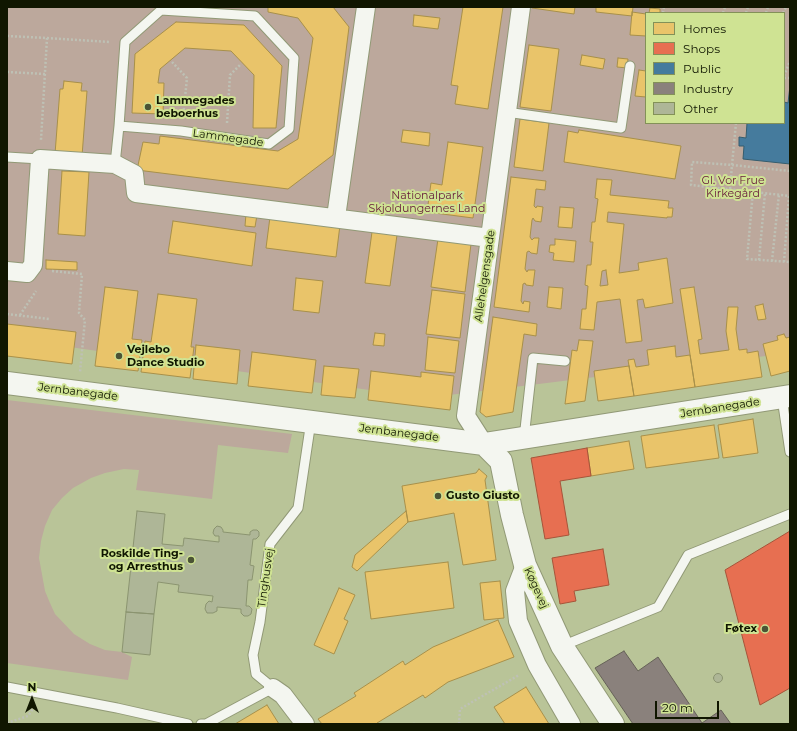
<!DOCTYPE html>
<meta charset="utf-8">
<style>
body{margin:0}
#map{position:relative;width:797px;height:731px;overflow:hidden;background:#b9c498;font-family:Montserrat,sans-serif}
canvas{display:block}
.frame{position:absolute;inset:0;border:8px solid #101600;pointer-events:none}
.legend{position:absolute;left:645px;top:12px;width:140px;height:112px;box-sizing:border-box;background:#cfe393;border:1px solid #839158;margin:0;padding:5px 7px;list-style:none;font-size:12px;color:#101600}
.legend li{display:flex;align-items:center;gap:8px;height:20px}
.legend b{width:20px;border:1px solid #839158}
.north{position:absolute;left:12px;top:679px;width:40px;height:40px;-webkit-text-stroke:3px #cfe393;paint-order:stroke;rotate:0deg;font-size:11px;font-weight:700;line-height:16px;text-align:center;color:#101600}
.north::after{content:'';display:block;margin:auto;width:14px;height:18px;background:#101600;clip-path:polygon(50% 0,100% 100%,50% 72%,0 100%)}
.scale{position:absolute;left:655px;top:701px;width:64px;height:18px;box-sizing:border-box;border:2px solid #101600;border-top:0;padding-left:5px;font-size:12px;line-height:14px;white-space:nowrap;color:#101600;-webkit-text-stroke:3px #cfe393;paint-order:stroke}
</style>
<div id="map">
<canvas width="797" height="731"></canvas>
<div class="frame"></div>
<ul class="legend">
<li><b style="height:11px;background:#e9c46a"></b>Homes</li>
<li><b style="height:11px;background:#e76f51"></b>Shops</li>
<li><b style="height:11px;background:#457b9d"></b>Public</li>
<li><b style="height:11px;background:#8a817c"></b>Industry</li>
<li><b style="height:11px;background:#aeb697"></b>Other</li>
</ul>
<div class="north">N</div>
<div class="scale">20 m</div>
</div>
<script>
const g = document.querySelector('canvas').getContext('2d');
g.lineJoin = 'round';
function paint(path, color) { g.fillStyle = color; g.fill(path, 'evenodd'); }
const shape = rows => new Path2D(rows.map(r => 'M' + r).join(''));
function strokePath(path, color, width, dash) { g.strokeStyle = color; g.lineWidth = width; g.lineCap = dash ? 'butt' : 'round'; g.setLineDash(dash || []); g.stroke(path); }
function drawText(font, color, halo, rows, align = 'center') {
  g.font = font + ' Montserrat,sans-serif'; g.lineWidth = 4; g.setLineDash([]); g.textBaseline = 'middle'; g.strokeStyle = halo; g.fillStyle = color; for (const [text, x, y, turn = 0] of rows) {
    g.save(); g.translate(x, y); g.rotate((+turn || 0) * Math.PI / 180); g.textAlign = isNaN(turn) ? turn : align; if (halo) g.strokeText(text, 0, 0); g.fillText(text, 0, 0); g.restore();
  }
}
const green = shape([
 [7,7,790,7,790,353,425,398,7,338],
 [646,13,784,13,784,123,646,123],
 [7,400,292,434,288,453,218,445,212,499,136,490,139,470,124,469,105,473,91,478,73,488,62,498,52,510,45,526,41,541,39,558,45,591,50,603,55,614,74,634,90,644,105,650,122,652,132,657,128,680,7,663]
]);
const homes = shape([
 [268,7,333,7,349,27,333,155,288,189,137,170,143,142,159,144,160,136,278,151,298,139,313,38,298,18,268,12,268,7],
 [463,7,503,7,488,109,455,104,458,86,451,85,463,7],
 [532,7,575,7,574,14,532,8,532,7],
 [596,7,633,7,632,16,596,12,596,7],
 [650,8,660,9,660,13,649,13,650,8],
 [632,12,646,14,646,36,630,35,632,12],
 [414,15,440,18,438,29,413,26,414,15],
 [176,22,244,25,282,66,276,128,253,128,254,75,231,51,185,48,160,69,158,83,164,83,163,114,132,113,135,54,176,22],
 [529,45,559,49,551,111,520,107,529,45],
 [582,55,605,59,603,69,580,65,582,55],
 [618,58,628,59,627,68,617,67,618,58],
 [639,70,646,71,646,97,635,96,639,70],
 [64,81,82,83,81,91,87,91,82,156,55,154,60,89,63,89,64,81],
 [520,119,549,123,543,171,514,167,520,119],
 [403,130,430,133,429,146,401,142,403,130],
 [579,130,681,146,675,179,564,162,568,131,578,133,579,130],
 [448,142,483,147,473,218,427,212,431,183,442,185,448,142],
 [62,171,89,172,85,236,58,234,62,171],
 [511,177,546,181,545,190,536,189,534,206,536,208,537,206,543,207,541,222,535,221,533,218,532,220,530,237,532,240,534,238,539,238,537,254,531,253,529,251,527,252,525,269,527,272,528,270,535,270,533,286,526,285,525,283,523,284,521,301,523,304,524,301,530,302,529,312,494,307,511,177],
 [597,179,612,180,610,195,669,201,668,208,673,208,672,217,667,217,667,218,608,212,607,222,624,224,619,273,639,270,638,263,667,258,673,303,645,308,643,299,637,300,642,341,626,343,620,299,597,302,594,330,580,329,582,309,586,309,588,286,585,285,587,265,591,265,593,242,590,242,592,222,595,222,598,199,595,198,597,179],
 [606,270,608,285,600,286,602,271,606,270],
 [560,207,574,208,572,228,558,227,560,207],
 [246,214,257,215,255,227,245,226,246,214],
 [270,217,340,225,336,257,266,248,270,217],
 [173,221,256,233,252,266,168,253,173,221],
 [372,232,397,235,390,286,365,283,372,232],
 [438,239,471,244,465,292,431,287,438,239],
 [555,239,576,241,574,262,553,260,554,253,549,252,550,245,555,245,555,239],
 [46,260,77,262,77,270,46,269,46,260],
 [296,278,323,281,319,313,293,310,296,278],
 [105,287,138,291,132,339,142,340,138,371,95,366,105,287],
 [549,287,563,288,561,309,547,307,549,287],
 [694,287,702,339,698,340,700,354,729,350,726,331,728,307,738,307,736,329,739,350,747,349,747,353,758,351,762,377,695,387,680,289,694,287],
 [432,290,465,294,460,338,426,334,432,290],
 [158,294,197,299,191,347,194,347,190,378,141,372,145,341,151,342,158,294],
 [763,304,766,319,758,320,755,306,763,304],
 [493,317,537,324,536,336,524,334,513,412,486,417,480,412,493,317],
 [7,324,76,332,72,364,7,356,7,324],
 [375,333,385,334,384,346,373,345,375,333],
 [784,334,786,338,790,337,790,371,771,376,763,344,778,340,777,336,784,334],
 [428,337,459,341,455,373,425,370,428,337],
 [579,340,593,341,585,401,565,404,572,350,577,351,579,340],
 [196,345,240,350,237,384,193,379,196,345],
 [675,346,676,357,690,355,695,387,634,396,628,360,634,359,636,367,649,365,647,350,675,346],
 [252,352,316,360,312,393,248,386,252,352],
 [324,366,359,369,355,398,321,395,324,366],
 [629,366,634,396,598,401,594,371,629,366],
 [371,371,421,377,421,372,454,376,450,410,368,400,371,371],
 [753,419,758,453,723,458,718,425,753,419],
 [714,425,719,458,646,468,641,436,714,425],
 [629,441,634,469,591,476,587,448,629,441],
 [479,469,487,476,485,480,496,560,463,565,454,513,408,522,402,486,476,473,479,469],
 [406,511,408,522,357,571,352,567,355,555,406,511],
 [448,562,454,608,371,619,365,572,448,562],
 [500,581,504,618,484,620,480,583,500,581],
 [339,588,355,595,344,619,348,621,334,654,314,645,339,588],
 [498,620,514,657,448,682,425,698,423,695,377,723,378,724,322,724,318,719,356,696,354,693,403,661,405,665,433,647,498,620],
 [526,687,549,724,505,724,494,707,526,687],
 [267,705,279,724,235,724,267,705]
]);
const shops = shape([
 [587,448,591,476,560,481,569,535,545,539,531,458,587,448],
 [790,531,790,688,760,705,725,570,790,531],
 [603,549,609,585,574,591,576,601,560,604,552,558,603,549]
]);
const public = shape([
 [790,86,790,164,743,159,744,146,739,146,739,137,746,138,747,123,784,123,784,102,788,103,790,86]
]);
const industry = shape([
 [624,651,638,671,658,657,702,723,721,710,731,724,633,724,595,668,624,651]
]);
const building = shape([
 [137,511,165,514,162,544,183,546,184,538,219,542,219,536,215,536,213,533,214,529,217,526,221,527,223,530,223,532,250,535,250,532,253,530,257,530,259,532,259,536,256,539,253,539,250,565,254,566,252,580,248,580,246,606,249,606,252,609,251,614,248,616,244,616,241,613,241,609,217,607,217,611,213,613,207,613,205,609,206,604,209,601,212,602,213,596,178,592,179,585,158,582,154,614,126,612,137,511],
 [126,612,154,614,150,655,122,652,126,612],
 '713.5 678a4.5 4.5 0 1 1 9 0a4.5 4.5 0 1 1-9 0Z'
]);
const path = shape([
 [663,13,664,7],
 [723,13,725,7],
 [746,13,748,7],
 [766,13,768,7],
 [783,13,786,7],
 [7,36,47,38,41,140],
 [47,38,110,42],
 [172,62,187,78,183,117],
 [7,72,45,74],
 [784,76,790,61],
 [784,78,790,78],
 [227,123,230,75,241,64],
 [736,123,732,165,692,162,691,185,790,196],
 [730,189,732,165,790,171],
 [753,191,747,259,790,262],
 [759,260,765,193],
 [772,261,779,194],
 [784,262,789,196],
 [52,271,82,274,79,313,85,320,80,372],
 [7,314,49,319],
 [20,315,36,291],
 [7,723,28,716,34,707],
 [413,724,415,724],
 [459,724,460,709,519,675]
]);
const service = shape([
 [161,10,255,16,294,58,289,129,269,144,181,131,119,126,125,42,161,10],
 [506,112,621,128,630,66],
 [7,157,40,159],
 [115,164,119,126],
 [782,398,790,452],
 [524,438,533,358,565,361],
 [562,646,658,607,688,555,790,514],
 [7,687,117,708,188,724],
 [201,724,206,724,273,688,256,674,253,655,260,622,270,544,298,508,311,421]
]);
const minor = shape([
 [336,217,366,7],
 [7,271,27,273,33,265,40,159,115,164,134,174,136,193,490,238],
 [484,444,466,416,521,7],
 [525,565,515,591,518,621,537,665,571,724],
 [273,688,283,695,305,724]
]);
const tertiary = shape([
 [484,444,790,396]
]);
const secondary = shape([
 [7,383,484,444,501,461,512,515,525,565,562,646,613,724]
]);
const markers = [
 [148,107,4,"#4b5335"],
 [119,356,4,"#4b5335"],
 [438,496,4,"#4b5335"],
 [191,560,4,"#4b5335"],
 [765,629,4,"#4b5335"]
];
const poiNames = [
 ["Lammegades",156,101],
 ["beboerhus",156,114],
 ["Vejlebo",127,350],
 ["Dance Studio",127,363],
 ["Gusto Giusto",446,496],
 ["Roskilde Ting-",183,554,"right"],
 ["og Arresthus",183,567,"right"],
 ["Føtex",757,629,"right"]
];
const streetNames = [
 ["Lammegade",228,138,8],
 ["Allehelgensgade",485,276,-82],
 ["Jernbanegade",78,392,7],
 ["Jernbanegade",720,408,-9],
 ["Jernbanegade",399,433,7],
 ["Tinghusvej",266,578,-82],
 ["Køgevej",536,588,66]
];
const parkNames = [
 ["Gl. Vor Frue",733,181],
 ["Kirkegård",733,194],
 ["Nationalpark",427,196],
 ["Skjoldungernes Land",427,209]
];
paint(green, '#bca89c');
paint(homes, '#e9c46a');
strokePath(homes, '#a8904a', 1);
paint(shops, '#e76f51');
strokePath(shops, '#a65439', 1);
paint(public, '#457b9d');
strokePath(public, '#355d6e', 1);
paint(industry, '#8a817c');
strokePath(industry, '#656157', 1);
paint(building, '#aeb697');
strokePath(building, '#8b9470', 1);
strokePath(service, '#919976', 11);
strokePath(minor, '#919976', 20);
strokePath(tertiary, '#919976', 24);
strokePath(secondary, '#919976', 24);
strokePath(path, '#bec1b5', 2.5, [2, 2]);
strokePath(service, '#f4f6f0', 9);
strokePath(minor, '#f4f6f0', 18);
strokePath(tertiary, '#f4f6f0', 22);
strokePath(secondary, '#f4f6f0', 22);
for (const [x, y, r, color] of markers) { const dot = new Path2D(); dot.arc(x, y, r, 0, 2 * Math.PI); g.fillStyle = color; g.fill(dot); strokePath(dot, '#cfe393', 1.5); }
drawText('bold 11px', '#101600', '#cfe393', poiNames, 'left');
drawText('11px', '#101600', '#cfe393', streetNames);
drawText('11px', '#661939', '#cfe393', parkNames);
</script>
